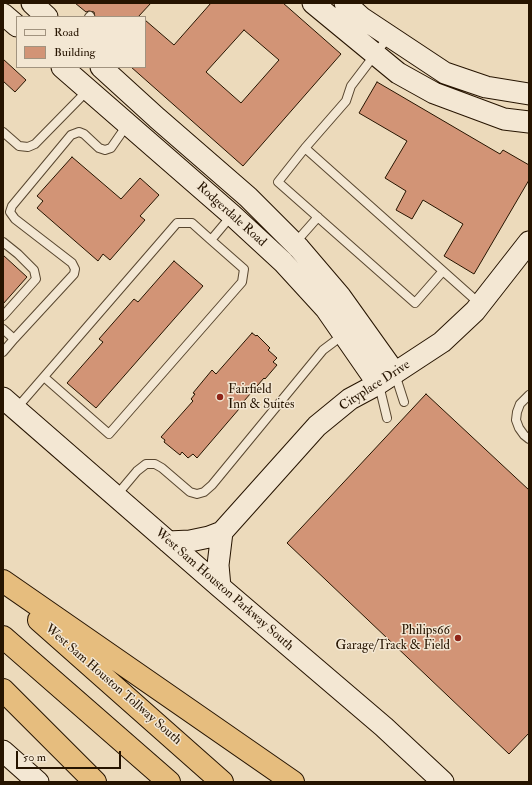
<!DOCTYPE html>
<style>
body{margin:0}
#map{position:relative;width:532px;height:785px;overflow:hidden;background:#ecdabb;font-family:"IM FELL Double Pica",serif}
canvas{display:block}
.frame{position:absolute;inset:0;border:4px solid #261400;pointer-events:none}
.legend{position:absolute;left:16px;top:16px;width:130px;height:52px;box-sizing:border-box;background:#f3e7d3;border:1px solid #a1937f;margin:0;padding:5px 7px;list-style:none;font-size:12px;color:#261400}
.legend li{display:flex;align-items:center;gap:8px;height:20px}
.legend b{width:20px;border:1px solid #a1937f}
.scale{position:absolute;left:16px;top:751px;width:105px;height:18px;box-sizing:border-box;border:2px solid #261400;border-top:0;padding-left:5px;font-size:12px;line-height:14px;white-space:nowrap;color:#261400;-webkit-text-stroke:3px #f3e7d3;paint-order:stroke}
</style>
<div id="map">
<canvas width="532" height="785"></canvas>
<div class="frame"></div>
<ul class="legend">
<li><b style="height:5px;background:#f3e7d3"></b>Road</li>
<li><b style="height:11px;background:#d29476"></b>Building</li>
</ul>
<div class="scale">50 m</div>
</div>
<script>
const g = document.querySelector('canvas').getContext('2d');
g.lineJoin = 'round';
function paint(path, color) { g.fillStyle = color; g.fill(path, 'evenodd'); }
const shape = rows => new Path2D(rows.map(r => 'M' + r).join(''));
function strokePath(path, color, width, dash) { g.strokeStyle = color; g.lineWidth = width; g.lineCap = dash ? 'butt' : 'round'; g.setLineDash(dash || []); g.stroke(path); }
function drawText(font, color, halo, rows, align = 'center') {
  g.font = font + ' "IM FELL Double Pica",serif'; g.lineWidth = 3; g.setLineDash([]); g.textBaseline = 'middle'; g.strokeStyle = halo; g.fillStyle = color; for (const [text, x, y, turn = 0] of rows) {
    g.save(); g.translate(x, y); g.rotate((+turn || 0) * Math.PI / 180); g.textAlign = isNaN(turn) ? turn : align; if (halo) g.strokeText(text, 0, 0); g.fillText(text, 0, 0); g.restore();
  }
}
const building = shape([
 [75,3,151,3,138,17,95,17,94,12,89,11,86,12,75,3],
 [211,3,283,3,341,54,243,166,131,67,145,67,145,20,174,45,211,3],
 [244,30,279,60,241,103,206,72,244,30],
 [3,59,26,80,15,92,3,81,3,59],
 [377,82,500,154,503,150,529,165,529,180,474,274,444,256,463,224,423,200,412,219,396,210,406,191,385,178,407,141,359,113,377,82],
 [72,157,121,199,140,178,159,195,140,216,145,220,110,260,103,254,98,261,37,208,43,201,37,196,72,157],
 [3,255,27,277,3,304,3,255],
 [174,261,203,286,96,408,67,383,103,342,99,339,134,299,138,302,174,261],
 [252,333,256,336,257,335,270,348,268,350,277,358,273,362,277,365,265,379,264,378,244,401,245,402,197,458,193,454,188,458,182,452,180,455,164,442,165,440,161,437,193,401,191,399,195,394,193,393,212,370,216,374,252,333],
 [426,394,529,490,529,733,509,754,287,543,426,394]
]);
const lane = shape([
 [89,17,90,16],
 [389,36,351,86,346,101,305,148,480,304],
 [3,132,19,146,28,147,35,144,88,90],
 [305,148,278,182,415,303,443,271],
 [3,242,18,254,34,270,36,279,3,316],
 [295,243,318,217],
 [3,329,14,339,3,352],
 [14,339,74,274,75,269,72,263,15,219,10,212,12,206,71,135,79,132,84,134,99,148,105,150,111,148,127,125],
 [395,374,404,402],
 [44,377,109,434,242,282,244,269,211,240],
 [379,385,387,418],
 [529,395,520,404,517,412,516,420,519,428,524,435,529,439],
 [16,409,177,223,192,223,211,240,232,215],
 [116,496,137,471,146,464,155,464,162,468,190,492,197,494,204,492,212,485,323,350,343,335]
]);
const secondary = shape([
 [32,3,47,17],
 [313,3,398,73,434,93,504,119,529,122],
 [345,3,362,18,445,73,486,87,529,94],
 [3,14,17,26],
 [62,67,232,215,283,262,326,309,378,384],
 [101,67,157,118,248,197,299,248,340,296,395,373],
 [3,398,220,587,384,727,443,782],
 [168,542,190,541,209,537,222,532,317,426,350,399,378,384,442,342,475,311,529,242],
 [220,587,218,565,222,532],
 [3,751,38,782]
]);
const highway = shape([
 [3,581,293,782],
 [39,620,222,782],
 [3,637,169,782],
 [3,690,95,782]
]);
const markers = [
 [220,397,4,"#8f2418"],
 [458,638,4,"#8f2418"]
];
const streetNames = [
 ["Rodgerdale Road",231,215,42],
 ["Cityplace Drive",375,386,-33],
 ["West Sam Houston Parkway South",224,590,41],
 ["West Sam Houston Tollway South",113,685,41]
];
const poiNames = [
 ["Fairfield",228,390],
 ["Inn & Suites",228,405],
 ["Philips66",450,631,"right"],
 ["Garage/Track & Field",450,646,"right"]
];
paint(building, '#d29476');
strokePath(building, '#261400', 1);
strokePath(lane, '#58462f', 10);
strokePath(secondary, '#261400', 23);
strokePath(highway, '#261400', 24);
strokePath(lane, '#f3e7d3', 8);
strokePath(secondary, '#f3e7d3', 21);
strokePath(highway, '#e6bd7e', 22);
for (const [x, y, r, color] of markers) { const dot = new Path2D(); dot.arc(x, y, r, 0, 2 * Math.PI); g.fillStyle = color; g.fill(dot); strokePath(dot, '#f3e7d3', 1.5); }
drawText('13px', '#261400', '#f3e7d3', streetNames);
drawText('13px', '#261400', '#f3e7d3', poiNames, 'left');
</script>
